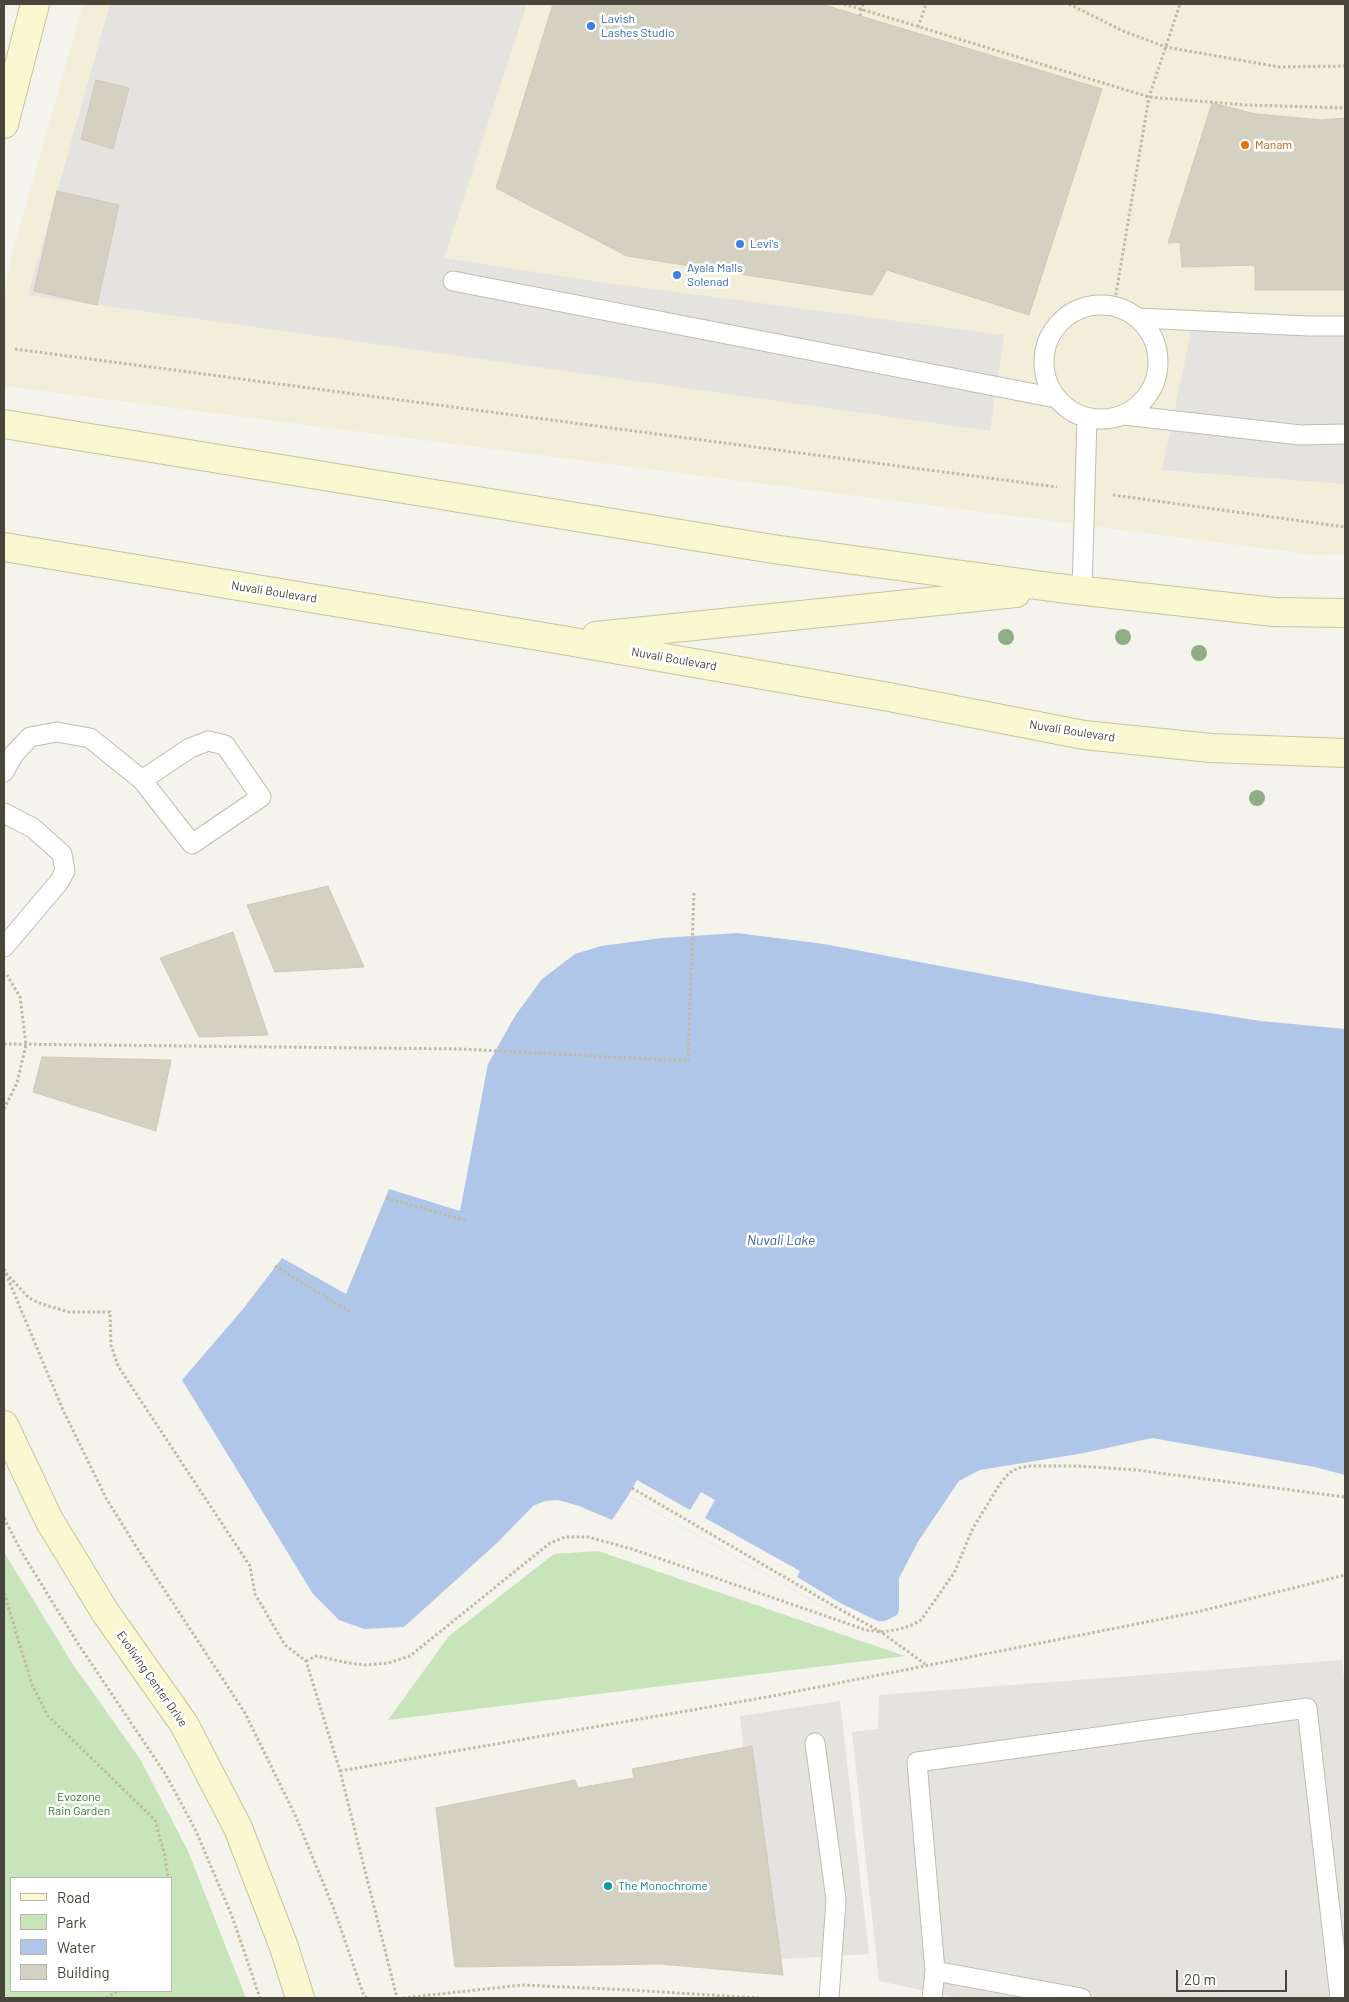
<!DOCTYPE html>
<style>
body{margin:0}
#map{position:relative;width:1349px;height:2002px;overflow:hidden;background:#f4f3ec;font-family:Barlow,sans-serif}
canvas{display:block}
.frame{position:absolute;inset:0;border:5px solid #48453a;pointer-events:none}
.legend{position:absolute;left:10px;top:1877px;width:162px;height:115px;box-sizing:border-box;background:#fff;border:1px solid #b6b5b0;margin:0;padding:6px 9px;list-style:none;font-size:15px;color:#48453a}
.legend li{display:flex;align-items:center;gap:10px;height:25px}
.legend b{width:25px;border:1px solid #b6b5b0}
.scale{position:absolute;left:1176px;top:1970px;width:111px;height:22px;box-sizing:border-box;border:2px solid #48453a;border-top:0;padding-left:6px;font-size:15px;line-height:18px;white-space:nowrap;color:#48453a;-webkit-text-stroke:4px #fff;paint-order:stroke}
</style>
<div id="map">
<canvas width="1349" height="2002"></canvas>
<div class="frame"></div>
<ul class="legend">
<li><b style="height:6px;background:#f9f8d1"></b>Road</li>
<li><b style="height:14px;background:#c8e4ba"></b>Park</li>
<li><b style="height:14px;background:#b0c6e9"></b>Water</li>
<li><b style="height:14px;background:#d5d1c2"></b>Building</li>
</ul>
<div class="scale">20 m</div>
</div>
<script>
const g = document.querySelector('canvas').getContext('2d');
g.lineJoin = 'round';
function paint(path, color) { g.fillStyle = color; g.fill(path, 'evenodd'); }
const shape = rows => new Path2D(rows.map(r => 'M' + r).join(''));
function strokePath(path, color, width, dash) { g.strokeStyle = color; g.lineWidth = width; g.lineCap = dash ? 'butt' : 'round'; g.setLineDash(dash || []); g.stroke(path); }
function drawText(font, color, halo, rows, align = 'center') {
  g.font = font + ' Barlow,sans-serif'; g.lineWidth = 5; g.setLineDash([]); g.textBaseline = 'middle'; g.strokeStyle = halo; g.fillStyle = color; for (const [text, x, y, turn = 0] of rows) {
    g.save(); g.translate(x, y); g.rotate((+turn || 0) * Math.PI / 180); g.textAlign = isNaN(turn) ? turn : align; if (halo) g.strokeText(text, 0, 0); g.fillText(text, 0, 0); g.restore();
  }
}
const commercial = shape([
 [83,4,1345,4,1345,554,1316,555,4,386,4,296,12,254]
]);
const green = shape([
 [598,1551,905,1656,388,1720,449,1636,554,1554],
 [4,1552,72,1663,140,1759,188,1851,246,1998,4,1998],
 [11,1878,171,1878,171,1991,11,1991]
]);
const parking = shape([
 [110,4,527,4,444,258,599,282,1004,335,990,431,28,295],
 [1194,318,1345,327,1345,484,1162,470],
 [1342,1660,1345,1689,1345,1998,957,1998,879,1981,852,1732,878,1729,879,1695],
 [840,1701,869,1954,766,1960,740,1716]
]);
const water = shape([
 [737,933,824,944,1100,996,1261,1021,1345,1029,1345,1475,1315,1467,1152,1438,1084,1453,980,1470,959,1481,919,1540,899,1578,899,1610,897,1615,885,1621,878,1621,867,1616,842,1604,837,1604,829,1610,628,1496,612,1520,579,1506,558,1500,545,1501,533,1506,497,1543,404,1627,364,1629,339,1620,313,1594,182,1380,243,1309,282,1258,346,1294,389,1189,460,1211,488,1064,515,1016,542,979,575,954,601,946,662,938]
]);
const pier = shape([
 [637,1480,690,1510,701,1492,715,1500,705,1518,800,1571,797,1577,842,1604,837,1604,829,1610,628,1496]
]);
const building = shape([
 [553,4,821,4,1102,89,1029,315,887,270,872,295,627,256,496,188,553,4],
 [96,80,129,88,113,149,81,139,96,80],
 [1212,103,1256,114,1321,120,1345,118,1345,290,1255,290,1255,265,1182,267,1180,242,1168,243,1212,103],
 [57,191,119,205,97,305,34,291,57,191],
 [328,886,364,967,275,972,247,905,328,886],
 [233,932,268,1035,199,1037,160,958,233,932],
 [42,1057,171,1060,156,1131,33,1092,42,1057],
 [752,1746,783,1975,661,1964,455,1967,436,1808,575,1780,578,1788,634,1778,632,1769,752,1746]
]);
const path = shape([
 [844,4,1149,97,1246,105,1345,108],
 [1069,4,1123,31,1166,47,1279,67,1345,66],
 [918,27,926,4],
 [1115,300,1149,97,1180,4],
 [15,349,1057,487],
 [1113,495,1345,527],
 [4,1044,461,1049,688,1061,694,891],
 [4,1109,17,1083,26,1045,20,997,7,975],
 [386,1198,468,1221],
 [275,1266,350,1312],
 [4,1269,63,1410,106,1498,137,1548,245,1713,295,1815,334,1909,364,1996,367,1998],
 [6,1273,29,1298,42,1304,69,1312,110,1312,111,1345,118,1366,250,1566,255,1594,285,1645,306,1661,340,1771,397,1998],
 [632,1488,834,1606,881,1632,925,1664],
 [4,1518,21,1551,77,1642,166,1775,196,1831,232,1916,260,1998],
 [4,1593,32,1685,48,1716,155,1820,165,1856,168,1878],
 [306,1661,316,1656,349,1663,366,1665,388,1663,410,1656,550,1543,565,1537,588,1537,632,1549,866,1630,881,1632,896,1630,912,1625,921,1620,954,1573,973,1528,1000,1484,1009,1473,1018,1468,1030,1466,1078,1466,1136,1470,1345,1497],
 [340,1771,773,1696,1197,1612,1345,1575],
 [106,1998,118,1991],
 [403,1998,522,1985,630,1990,759,1998]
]);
const lane = shape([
 [453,281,1056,398],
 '1044 362a57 57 0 1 1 114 0a57 57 0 1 1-114 0Z',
 [1139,318,1309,326,1345,326],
 [1124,415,1300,435,1345,434],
 [1082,591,1087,418],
 [4,772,14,754,30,737,57,732,90,738,142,780,192,844,261,797,225,745,208,741,190,748,142,780],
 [4,813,33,828,62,854,65,871,59,882,4,947],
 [815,1743,836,1900,829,1998],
 [935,1971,1081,1998],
 [932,1998,935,1971,917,1762,1307,1708,1340,1998]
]);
const secondary = shape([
 [4,124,35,4],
 [4,424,773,549,1058,588,1274,612,1345,613],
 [4,547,562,640,889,697,1084,735,1211,748,1345,753],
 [596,636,1016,593],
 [4,1425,49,1520,105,1612,184,1724,238,1828,284,1947,300,1998]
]);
const pathBridge = shape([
 [860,16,863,4]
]);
const trees = [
 [1006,637],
 [1123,637],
 [1199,653],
 [1257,798]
];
const markers = [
 [591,26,5,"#3f7fe0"],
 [1245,145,5,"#e8710a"],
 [740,244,5,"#3f7fe0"],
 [677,275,5,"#3f7fe0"],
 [608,1886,5,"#0f9aa8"]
];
const shopNames = [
 ["Lavish",601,19],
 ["Lashes Studio",601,33],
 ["Levi's",750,244],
 ["Ayala Malls",687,268],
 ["Solenad",687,282]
];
const foodNames = [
 ["Manam",1255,145]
];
const streetNames = [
 ["Nuvali Boulevard",274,592,9],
 ["Nuvali Boulevard",674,659,10],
 ["Nuvali Boulevard",1072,731,9],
 ["Evoliving Center Drive",152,1679,55]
];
const parkNames = [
 ["Evozone",79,1797],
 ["Rain Garden",79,1811]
];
const cultureNames = [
 ["The Monochrome",618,1886]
];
const waterNames = [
 ["Nuvali Lake",781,1240]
];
paint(commercial, '#f3eeda');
paint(green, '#c8e4ba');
paint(parking, '#e4e3e0');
paint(water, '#b0c6e9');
paint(pier, '#f4f3ec');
paint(building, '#d5d1c2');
strokePath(building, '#cfcab6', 1);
strokePath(lane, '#bfbdaf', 21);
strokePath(secondary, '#c8c69d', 30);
strokePath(path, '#bfbba2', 3, [2.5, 2.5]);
strokePath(lane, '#fff', 19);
strokePath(secondary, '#f9f8d1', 28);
strokePath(pathBridge, '#bfbba2', 3, [2.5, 2.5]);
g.fillStyle = '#90ad86';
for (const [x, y] of trees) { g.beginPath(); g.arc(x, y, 8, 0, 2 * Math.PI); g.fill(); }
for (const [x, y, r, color] of markers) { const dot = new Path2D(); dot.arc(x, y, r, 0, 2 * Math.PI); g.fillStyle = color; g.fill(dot); strokePath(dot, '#fff', 2); }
drawText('12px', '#366cbe', '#fff', shopNames, 'left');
drawText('12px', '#c56008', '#fff', foodNames, 'left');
drawText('12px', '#48453a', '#fff', streetNames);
drawText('12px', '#3e7433', '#fff', parkNames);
drawText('12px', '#0d838f', '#fff', cultureNames, 'left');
drawText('italic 14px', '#3e66a9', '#fff', waterNames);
</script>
